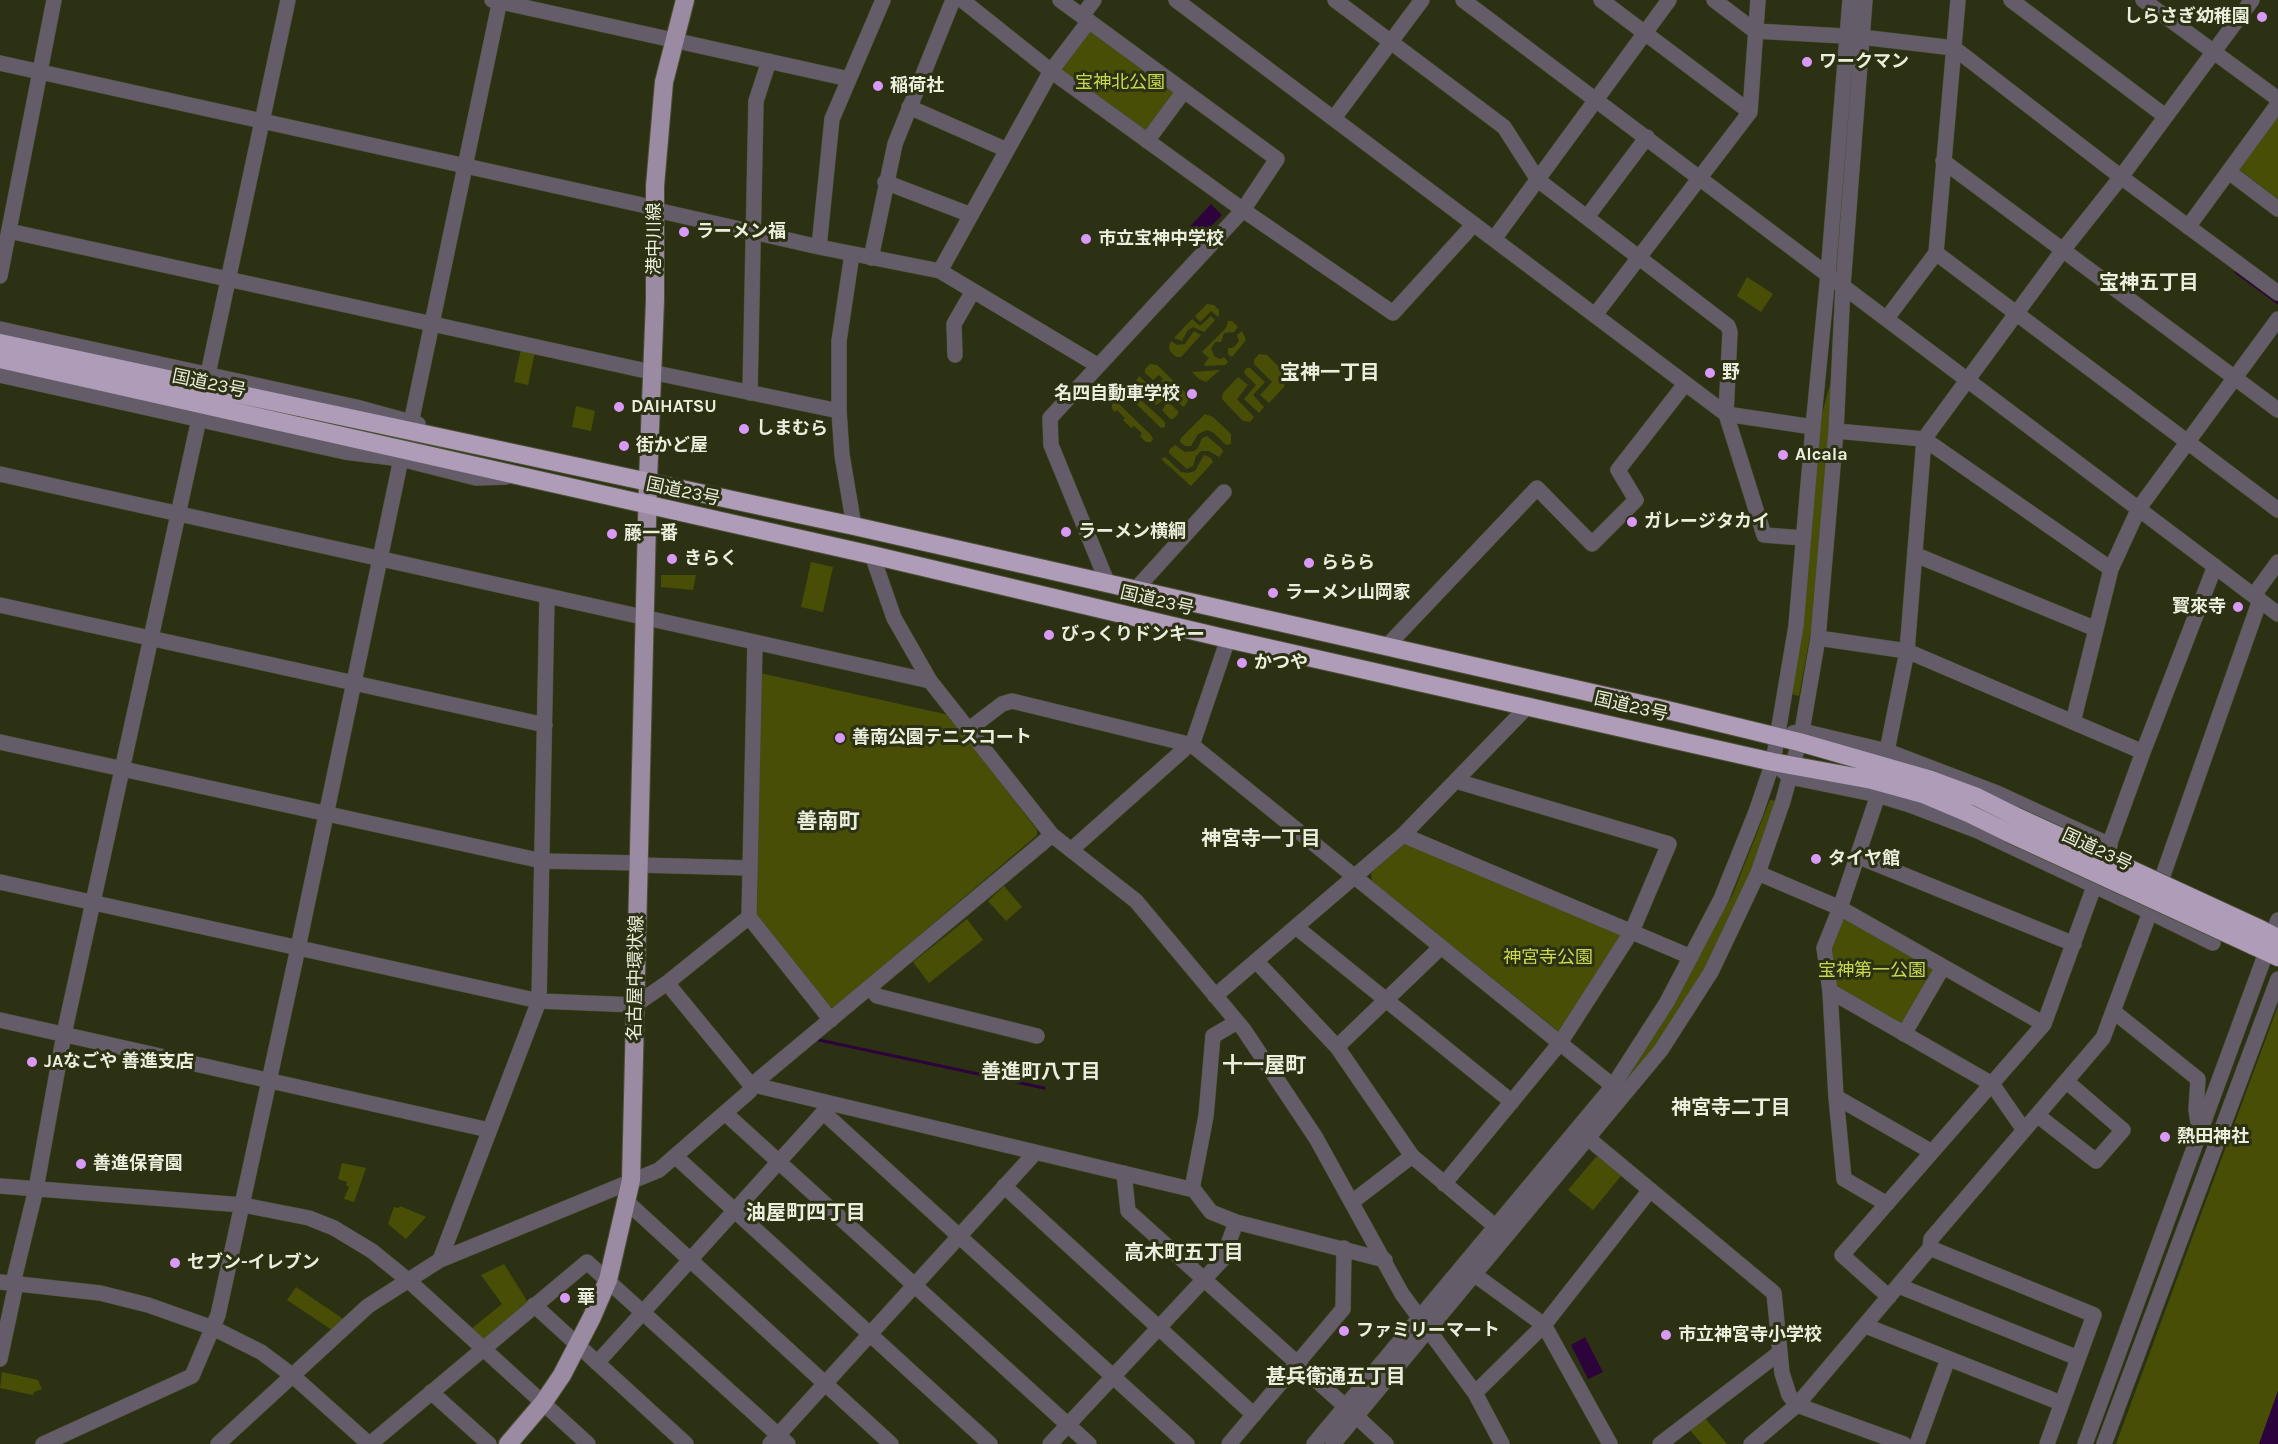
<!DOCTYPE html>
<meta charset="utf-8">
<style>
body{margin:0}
canvas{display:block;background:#2d3113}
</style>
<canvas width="2278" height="1444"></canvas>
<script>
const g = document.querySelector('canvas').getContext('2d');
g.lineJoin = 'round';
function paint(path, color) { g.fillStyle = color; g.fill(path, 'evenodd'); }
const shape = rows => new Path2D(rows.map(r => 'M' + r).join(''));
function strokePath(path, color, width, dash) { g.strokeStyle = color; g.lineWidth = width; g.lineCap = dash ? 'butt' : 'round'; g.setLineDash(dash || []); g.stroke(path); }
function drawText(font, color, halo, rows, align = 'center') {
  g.font = font + ' Karla,"Noto Sans JP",sans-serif'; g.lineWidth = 6; g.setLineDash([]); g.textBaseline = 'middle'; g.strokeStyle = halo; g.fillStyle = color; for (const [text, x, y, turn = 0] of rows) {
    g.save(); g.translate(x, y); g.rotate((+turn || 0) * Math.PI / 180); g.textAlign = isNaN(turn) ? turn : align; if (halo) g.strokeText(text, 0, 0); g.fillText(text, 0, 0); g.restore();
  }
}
const green = shape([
 [1093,30,1177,93,1144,134,1063,74,1061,68,1088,31],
 [2278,114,2278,199,2240,170,2239,166],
 [1747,277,1773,294,1761,312,1737,296],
 [1207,304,1214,305,1219,310,1219,315,1218,317,1211,311,1200,322,1195,316],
 [1211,316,1215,320,1204,332,1193,327,1187,331,1182,341,1174,338,1192,319,1200,326],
 [1228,321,1232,321,1238,327,1234,332,1224,333,1221,342,1215,342,1211,349,1215,357,1221,359,1224,357,1228,362,1225,365,1205,366,1204,364,1209,358,1202,352,1226,328],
 [1194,331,1201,335,1181,357,1176,357,1170,351,1169,346,1171,341,1177,345,1185,344],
 [1242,331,1246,340,1232,357,1228,354,1228,348,1232,348,1236,345,1239,341,1237,335],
 [521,349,535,352,528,385,514,382],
 [1259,354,1267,355,1284,372,1286,376,1284,387,1269,403,1260,395,1272,382,1254,364,1254,360],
 [1150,364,1157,365,1186,393,1189,399,1184,407,1172,399,1177,393,1173,389,1168,394,1158,385,1163,379,1159,375,1153,380,1145,373,1145,369],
 [1247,368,1250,368,1265,382,1253,395,1264,407,1259,413,1244,399,1256,385,1245,374,1244,371],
 [1220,370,1206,382,1199,379,1192,372],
 [1833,373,1818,592,1799,696,1792,694,1822,414],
 [1139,376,1178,411,1178,414,1173,419,1170,419,1162,410,1166,404,1162,401,1156,405,1147,396,1151,391,1147,387,1142,392,1134,384],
 [1238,377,1248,385,1237,399,1254,417,1250,422,1243,421,1222,399,1223,393],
 [1128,388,1165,422,1165,427,1161,428,1126,394],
 [1117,402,1151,435,1153,439,1151,442,1146,442,1140,436,1142,433,1134,426,1131,428,1123,420,1125,418,1117,410,1115,412,1112,409,1112,404],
 [576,406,595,411,591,431,572,427],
 [1205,414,1213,417,1231,434,1231,444,1226,445,1214,433,1207,430,1198,434,1191,446,1185,446,1180,442,1181,438],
 [1207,436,1222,449,1223,452,1219,457,1209,451,1201,451,1196,456,1193,466,1187,469,1169,453,1169,450,1175,445,1185,452,1194,451,1198,448,1202,438],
 [1204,455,1211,458,1213,462,1191,486,1161,459,1165,457,1181,472,1188,473,1195,471],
 [811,562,833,567,823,612,801,607],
 [661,575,696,575,693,590,661,587],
 [760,673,949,715,1037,830,1037,835,835,1007,829,1007,757,916],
 [1770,800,1777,801,1766,836,1712,959,1658,1047,1610,1098,1656,1028,1733,894],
 [1408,843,1622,934,1561,1032,1558,1031,1372,881,1371,873,1404,844],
 [1004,886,1022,907,1006,921,988,901],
 [1845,918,1933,968,1936,972,1902,1025,1834,987,1831,946,1841,920],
 [967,919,983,940,929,983,913,962],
 [2278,1006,2278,1391,2259,1444,2116,1444],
 [1596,1157,1600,1157,1621,1176,1593,1210,1568,1190],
 [342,1163,366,1168,354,1202,344,1199,349,1187,346,1185,347,1182,338,1179],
 [400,1206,426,1217,406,1239,388,1224,394,1207,399,1208],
 [504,1264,529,1304,487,1340,482,1340,471,1329,502,1304,481,1275],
 [296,1287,346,1321,335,1332,287,1300],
 [2,1372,38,1380,42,1389,34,1392,33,1395,0,1388],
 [1704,1417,1727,1444,1702,1444,1689,1429]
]);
const water = shape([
 [1211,204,1222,215,1196,242,1185,232],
 [1585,1337,1603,1372,1588,1379,1571,1345],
 [2278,1391,2278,1444,2259,1444]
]);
const stream = shape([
 [2236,272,2278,303],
 [819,1040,1044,1088]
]);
const minor = shape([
 [492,0,849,79],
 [962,0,1051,71,1243,210,1393,313,1474,224],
 [1060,0,1277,159,1243,210,1050,418,1051,445,1108,584],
 [1176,0,1726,414,1813,427],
 [1335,0,1504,127,1538,180,1728,326,1730,332,1726,414,1764,535,1803,538],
 [1463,0,2278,614],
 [1601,0,1750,112],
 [1714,0,1755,31,1861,37,1954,48,2121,177,2278,293],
 [2011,0,2165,116],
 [2143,0,2278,99],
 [1082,16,1094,0],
 [0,63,642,205,656,210,819,247,940,271,1097,365],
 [909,107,1007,150],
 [1334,118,1422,0],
 [1147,141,1184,91],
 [1943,161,2278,410],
 [2229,172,2278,209],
 [885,182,971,215],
 [1587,217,1647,137],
 [2188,227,2278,104],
 [9,231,651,372,839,411],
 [1494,239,1669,0],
 [819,247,832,119,883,0],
 [1936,253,2278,510],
 [852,254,839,341,839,411,842,455,854,526],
 [871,258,895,144,953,0],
 [940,271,1051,71,1089,21],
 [0,276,54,0],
 [1595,315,1750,112,1758,0],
 [1887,318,1936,253,1958,0],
 [0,329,356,407,418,424],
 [955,355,954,324,973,291],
 [208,374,288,0],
 [0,375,345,452,401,459,476,478,506,477],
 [750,393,756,101,769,61],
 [411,423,500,0],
 [1836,431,1924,439,2111,569],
 [0,474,930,681],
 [872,555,894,618,930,681,1052,835,1136,901,1244,1030,1316,1138,1402,1294,1475,1393,1502,1444],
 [1916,555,2096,629],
 [1135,590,1224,492],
 [2254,595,2278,562],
 [0,605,545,725],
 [1818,638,1907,651,2143,752],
 [755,643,749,917,831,1020],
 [1386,647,1537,488,1592,544,1636,500,1618,470,1685,384],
 [2073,722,2111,569,2139,508,2278,319],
 [968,730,1002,704,1012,701,1192,745,1613,1086],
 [1793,733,1802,731,1887,751,1997,793,2110,845],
 [0,742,542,861,639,863],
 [1192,745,1228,639],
 [1887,751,1907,651,1924,439,2063,250,2121,177,2252,0],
 [1878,795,1840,908,1824,948,1830,991,1836,1097,1932,1152],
 [1403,835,1691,957],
 [1071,850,1189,745],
 [1857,856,2074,944],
 [639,865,750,868],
 [1758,873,1840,908,2044,1024],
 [0,882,539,1001,635,1005,667,983,749,917],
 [1296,927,1512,1102],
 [2213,943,2150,912,2260,600],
 [1256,961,1337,1047,1412,1156,1496,1227],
 [667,983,750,1084,1194,1190,1211,1212,1236,1222,1385,1260],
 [870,987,877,996,1037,1036],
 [1830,991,1992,1084,2024,1130],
 [1215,996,1403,835,1529,705],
 [2113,1011,2198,1079,2196,1110,2199,1128],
 [0,1020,489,1130],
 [1904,1034,1943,967],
 [1337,1047,1441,947],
 [1836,1097,1844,1179,1887,1204],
 [823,1112,1187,1444],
 [725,1113,1089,1444],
 [2037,1115,2096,1161,2123,1130,2066,1081],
 [1589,1139,1774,1293,1782,1373,1789,1395,1797,1405,1904,1444],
 [675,1156,990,1444],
 [1124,1173,1128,1211,1346,1407],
 [1444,1184,1560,1043,1632,931,1669,844,1456,781],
 [0,1186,243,1205,309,1218,334,1228,372,1251,409,1281,588,1444],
 [1004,1186,1254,1415],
 [1192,1189,1206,1116,1213,1036,1237,1022],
 [627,1202,891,1444],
 [1352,1202,1412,1156],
 [1930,1248,2094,1315,2047,1444],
 [440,1260,539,1001,547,596],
 [1475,1275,1544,1325,1610,1444],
 [0,1282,100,1293,148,1305,213,1328,261,1352,293,1376,369,1444],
 [13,1283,36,1189,64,1034,199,419],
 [1899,1286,2078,1358],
 [1889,1297,1842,1255,2044,1024,2143,752,2215,566],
 [534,1305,686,1444],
 [1866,1326,2061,1403],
 [0,1359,16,1284],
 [597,1363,830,1105],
 [431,1392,489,1444],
 [1475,1393,1544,1325,1650,1190],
 [1356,1416,1386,1444],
 [43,1444,192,1376,218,1315,298,948,401,459],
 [218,1444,368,1306,440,1260,659,1170,750,1091,752,1085,1052,835],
 [370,1444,587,1262,788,1444],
 [770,1444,1035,1153],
 [1050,1444,1223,1259,1236,1222],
 [1229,1444,1343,1309,1344,1248],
 [1314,1444,1613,1086,1667,1002,1721,899,1756,812,1773,762,1796,626,1813,427,1828,274,1850,0],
 [1333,1444,1661,1050,1711,972,1758,873,1783,801,1802,731,1818,638,1836,431,1843,286,1865,0],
 [1660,1444,1779,1353],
 [1751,1444,1797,1405,1930,1248,1931,1239,2103,1038,2150,912,1978,831,1910,805,1878,795,1790,777,1782,770],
 [1917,1444,1948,1359],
 [2085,1444,2278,920],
 [2104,1444,2278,979]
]);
const major = shape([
 [508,1444,543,1403,562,1375,592,1317,608,1280,631,1180,648,481,655,300,655,186,664,82,685,0]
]);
const highway = shape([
 [0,343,854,526,1659,708,1799,742,1931,780,1977,797,2015,816],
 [0,359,872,555,1228,639,1773,762,1872,780,1923,794,1968,813,2009,833],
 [2260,929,2278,938],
 [2252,945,2278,957]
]);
const highwayBridge = shape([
 [2015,816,2260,929],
 [2009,833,2252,945]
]);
const markers = [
 [2262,17,6,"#d99af7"],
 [1807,62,6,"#d99af7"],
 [878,86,6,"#d99af7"],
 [684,232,6,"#d99af7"],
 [1086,239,6,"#d99af7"],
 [1710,373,6,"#d99af7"],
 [1192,394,6,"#d99af7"],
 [619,407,6,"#d99af7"],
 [744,429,6,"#d99af7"],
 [624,446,6,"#d99af7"],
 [1783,455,6,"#d99af7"],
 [1632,522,6,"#d99af7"],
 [1066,532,6,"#d99af7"],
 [612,534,6,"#d99af7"],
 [672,559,6,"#d99af7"],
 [1309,563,6,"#d99af7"],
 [1273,593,6,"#d99af7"],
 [2238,607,6,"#d99af7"],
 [1049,635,6,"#d99af7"],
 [1242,663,6,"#d99af7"],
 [840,738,6,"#d99af7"],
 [1816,859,6,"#d99af7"],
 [32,1062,6,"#d99af7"],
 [2165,1137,6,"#d99af7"],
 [81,1164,6,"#d99af7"],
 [175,1263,6,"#d99af7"],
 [565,1298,6,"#d99af7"],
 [1344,1331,6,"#d99af7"],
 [1666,1335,6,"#d99af7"]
];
const poiNames = [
 ["しらさぎ幼稚園",2250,17,"right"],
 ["ワークマン",1819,62],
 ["稲荷社",890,86],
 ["ラーメン福",696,232],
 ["市立宝神中学校",1098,239],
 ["野",1722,373],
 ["名四自動車学校",1180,394,"right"],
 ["DAIHATSU",631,407],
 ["しまむら",756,429],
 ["街かど屋",636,446],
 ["Alcala",1795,455],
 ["ガレージタカイ",1644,522],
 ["ラーメン横綱",1078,532],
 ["藤一番",624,534],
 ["きらく",684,559],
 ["ららら",1321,563],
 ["ラーメン山岡家",1285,593],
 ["寳來寺",2226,607,"right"],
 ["びっくりドンキー",1061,635],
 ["かつや",1254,663],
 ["善南公園テニスコート",852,738],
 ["タイヤ館",1828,859],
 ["JAなごや 善進支店",44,1062],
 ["熱田神社",2177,1137],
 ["善進保育園",93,1164],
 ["セブン-イレブン",187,1263],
 ["華",577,1298],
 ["ファミリーマート",1356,1331],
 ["市立神宮寺小学校",1678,1335]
];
const parkNames = [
 ["宝神北公園",1120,83],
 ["神宮寺公園",1548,958],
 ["宝神第一公園",1872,971]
];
const streetNames = [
 ["港中川線",655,239,-90],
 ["国道23号",209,384,12],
 ["国道23号",683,492,12],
 ["国道23号",1157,601,13],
 ["国道23号",1631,707,13],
 ["国道23号",2097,850,25],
 ["名古屋中環状線",636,978,-89]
];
const neighbourhoodNames = [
 ["宝神五丁目",2149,283],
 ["宝神一丁目",1330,373],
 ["神宮寺一丁目",1261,839],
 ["善進町八丁目",1041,1072],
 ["神宮寺二丁目",1731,1108],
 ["油屋町四丁目",806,1213],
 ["高木町五丁目",1184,1253],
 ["甚兵衛通五丁目",1336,1377]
];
const quarterNames = [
 ["善南町",828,822],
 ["十一屋町",1264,1066]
];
paint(green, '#484e06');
paint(water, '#2d033c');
strokePath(stream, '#2d033c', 3);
strokePath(minor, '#4b4f33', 16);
strokePath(major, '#4b4f33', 20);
strokePath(highway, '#4b4f33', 20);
strokePath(minor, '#645d69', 15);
strokePath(major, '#9a8aa2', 18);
strokePath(highway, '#af9cb9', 18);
strokePath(highwayBridge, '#4b4f33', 20, []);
strokePath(highwayBridge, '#af9cb9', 18);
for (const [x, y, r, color] of markers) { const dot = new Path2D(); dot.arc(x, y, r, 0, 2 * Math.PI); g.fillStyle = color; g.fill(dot); strokePath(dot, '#2d3113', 2); }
drawText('bold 18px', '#eaeedc', '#2d3113', poiNames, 'left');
drawText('18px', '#cad951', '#2d3113', parkNames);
drawText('18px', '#eaeedc', '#2d3113', streetNames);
drawText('bold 20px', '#eaeedc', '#2d3113', neighbourhoodNames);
drawText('bold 21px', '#eaeedc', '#2d3113', quarterNames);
</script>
